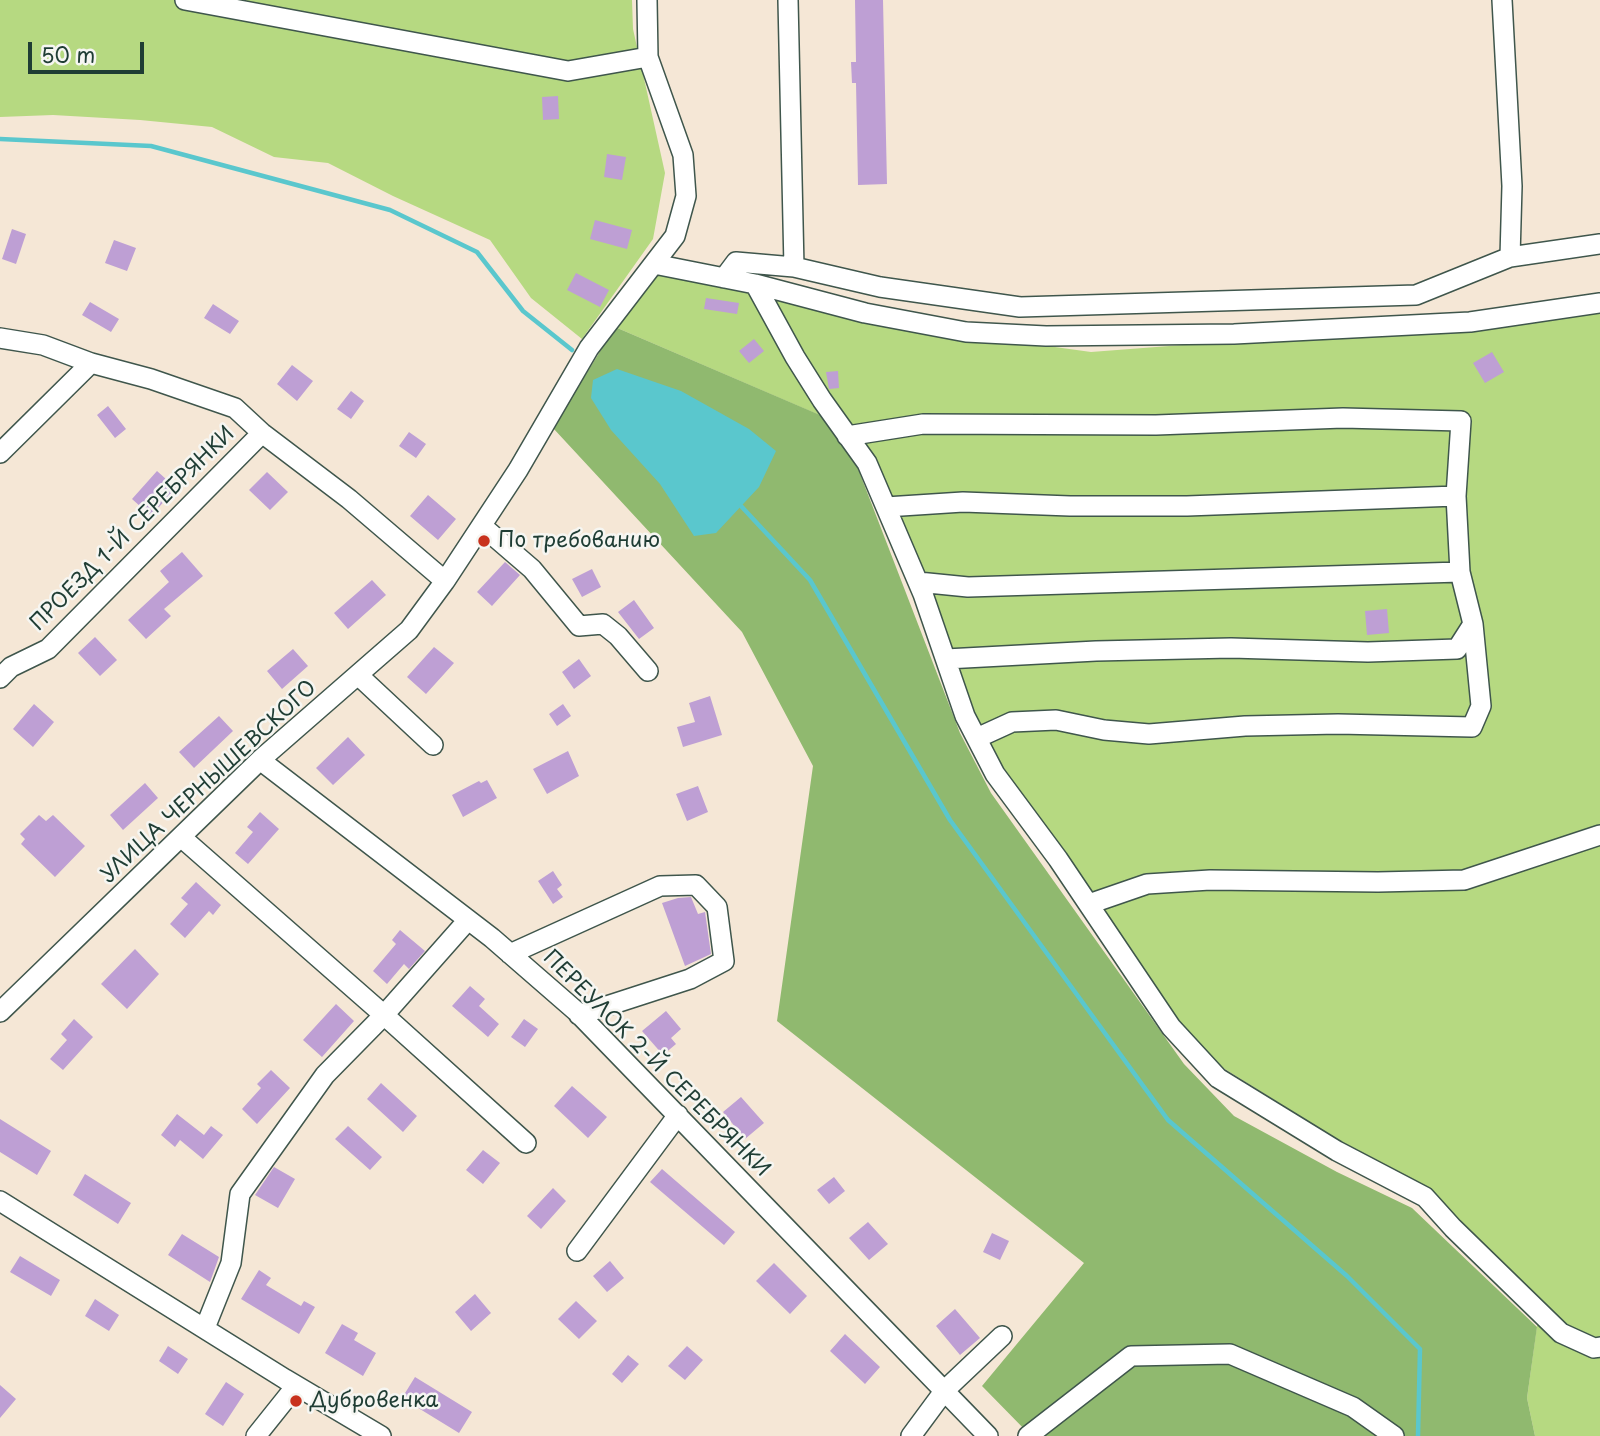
<!DOCTYPE html>
<meta charset="utf-8">
<style>
body{margin:0}
#map{position:relative;width:1600px;height:1436px;overflow:hidden;background:#f5e7d6;font-family:"Playpen Sans",sans-serif}
canvas{display:block}
.scale{position:absolute;left:28px;top:42px;width:116px;height:32px;box-sizing:border-box;border:4px solid #1f3d34;border-top:0;padding-left:9px;font-size:21px;line-height:24px;white-space:nowrap;color:#1f3d34;-webkit-text-stroke:5px #f6f6f2;paint-order:stroke}
</style>
<div id="map">
<canvas width="1600" height="1436"></canvas>
<div class="scale">50 m</div>
</div>
<script>
const g = document.querySelector('canvas').getContext('2d');
g.lineJoin = 'round';
function paint(path, color) { g.fillStyle = color; g.fill(path, 'evenodd'); }
const shape = rows => new Path2D(rows.map(r => 'M' + r).join(''));
function strokePath(path, color, width, dash) { g.strokeStyle = color; g.lineWidth = width; g.lineCap = dash ? 'butt' : 'round'; g.setLineDash(dash || []); g.stroke(path); }
function drawText(font, color, halo, rows, align = 'center') {
  g.font = font + ' "Playpen Sans",sans-serif'; g.lineWidth = 5; g.setLineDash([]); g.textBaseline = 'middle'; g.strokeStyle = halo; g.fillStyle = color; for (const [text, x, y, turn = 0] of rows) {
    g.save(); g.translate(x, y); g.rotate((+turn || 0) * Math.PI / 180); g.textAlign = isNaN(turn) ? turn : align; if (halo) g.strokeText(text, 0, 0); g.fillText(text, 0, 0); g.restore();
  }
}
const green = shape([
 [0,0,632,0,633,29,665,173,653,239,582,339,531,298,490,240,393,196,328,163,274,157,212,127,140,120,53,115,0,117],
 [657,271,881,323,1091,352,1600,313,1600,1436,1535,1436,1527,1398,1540,1304,1428,1189,1343,1143,1220,1066,1183,1028,1147,977,1092,891,1004,770,965,694,845,426,615,327]
]);
const forest = shape([
 [615,327,820,415,857,466,960,733,991,793,1184,1064,1234,1116,1337,1172,1412,1208,1537,1327,1527,1398,1535,1436,1031,1436,982,1386,1084,1263,777,1021,813,766,742,632,553,428]
]);
const water = shape([
 [617,369,681,391,749,429,776,451,759,487,716,533,694,536,660,484,611,430,591,398,593,380]
]);
const stream = shape([
 [0,139,151,146,390,210,477,252,523,311,572,350],
 [741,506,810,580,950,820,1168,1120,1347,1276,1420,1349,1418,1436]
]);
const building = shape([
 [855,0,883,0,887,184,858,185,856,83,852,83,851,62,856,62],
 [558,96,559,119,543,120,542,97],
 [607,154,626,157,622,180,604,177],
 [595,220,632,230,627,249,590,239],
 [12,229,26,234,16,264,2,259],
 [114,240,136,248,127,271,105,263],
 [576,273,609,290,600,307,567,290],
 [706,298,739,303,737,314,704,309],
 [90,302,119,319,111,332,82,315],
 [213,304,239,321,230,334,204,318],
 [754,339,764,351,749,363,739,351],
 [1492,352,1504,372,1485,383,1473,363],
 [292,365,313,381,297,401,277,384],
 [838,371,839,388,829,389,826,372],
 [351,391,364,401,351,419,337,409],
 [108,406,126,429,115,438,97,415],
 [409,432,426,444,416,458,399,446],
 [157,471,176,488,151,516,132,499],
 [267,472,288,492,270,510,249,490],
 [428,495,456,519,438,540,410,516],
 [182,552,203,576,164,609,171,616,146,639,128,620,169,582,160,571],
 [505,562,520,575,492,606,477,592],
 [592,569,601,587,582,597,572,579],
 [372,580,386,595,348,629,334,613],
 [634,600,654,628,639,639,618,612],
 [1387,609,1389,633,1367,635,1365,611],
 [95,637,117,660,100,676,78,653],
 [434,647,454,663,426,694,407,677],
 [293,649,308,666,282,689,267,671],
 [579,659,591,676,574,689,562,672],
 [710,696,722,735,683,747,677,727,695,722,689,703],
 [34,704,54,722,33,747,13,729],
 [563,704,571,716,557,726,549,714],
 [219,716,233,731,194,768,179,752],
 [348,737,365,755,333,785,316,768],
 [568,751,579,776,547,794,533,769],
 [487,780,497,798,463,817,452,795,479,781,481,783],
 [145,783,158,798,123,830,110,815],
 [698,786,708,812,687,821,676,794],
 [260,812,279,829,248,864,235,853,253,832,247,827],
 [39,815,46,821,53,815,85,846,55,877,21,844,25,839,20,834],
 [553,871,562,885,557,889,563,897,553,904,538,881],
 [196,882,221,905,213,915,209,911,185,938,170,924,188,904,181,898],
 [691,897,698,914,705,912,711,954,685,966,662,903,678,898],
 [400,930,425,951,409,969,404,964,387,984,373,971,396,944,392,940],
 [135,949,159,974,127,1009,101,984],
 [470,986,485,999,479,1006,499,1024,488,1037,452,1006],
 [336,1004,354,1021,322,1057,303,1040],
 [666,1011,681,1029,671,1038,676,1044,663,1055,642,1031],
 [74,1019,93,1037,63,1070,50,1059,67,1040,61,1034],
 [524,1019,538,1029,525,1047,511,1037],
 [271,1070,290,1088,257,1124,242,1109,261,1088,257,1084],
 [381,1083,417,1116,403,1132,367,1099],
 [572,1086,607,1117,588,1138,554,1106],
 [741,1097,764,1123,745,1139,723,1112],
 [177,1114,204,1135,211,1126,223,1135,203,1159,180,1140,175,1147,161,1135],
 [0,1119,51,1151,37,1175,0,1152],
 [348,1126,382,1157,370,1170,335,1139],
 [483,1150,500,1163,483,1184,466,1170],
 [274,1167,295,1179,278,1208,255,1195],
 [662,1169,735,1232,724,1245,650,1182],
 [85,1174,131,1203,118,1224,73,1195],
 [834,1177,845,1191,829,1204,817,1190],
 [553,1188,566,1201,541,1229,527,1216],
 [868,1222,888,1244,869,1260,849,1238],
 [992,1233,1009,1241,1000,1260,983,1252],
 [182,1234,219,1257,210,1282,168,1255],
 [20,1256,60,1280,51,1296,10,1272],
 [610,1261,624,1278,607,1292,593,1276],
 [774,1263,807,1296,790,1314,756,1281],
 [259,1270,271,1278,266,1285,301,1306,304,1301,315,1307,299,1334,241,1299],
 [475,1294,491,1313,471,1331,455,1312],
 [95,1299,119,1315,109,1331,85,1316],
 [576,1301,597,1321,579,1339,558,1319],
 [955,1309,980,1338,960,1355,936,1326],
 [342,1324,358,1333,354,1340,376,1353,363,1376,325,1353],
 [845,1334,880,1367,865,1384,830,1351],
 [168,1346,188,1359,178,1374,159,1361],
 [687,1346,703,1360,685,1380,668,1366],
 [628,1355,639,1364,622,1383,612,1374],
 [415,1377,472,1412,459,1433,402,1398],
 [226,1382,244,1394,223,1426,205,1414],
 [0,1385,16,1399,0,1418]
]);
const minor = shape([
 [185,0,568,71,648,57],
 [788,0,794,267],
 [1502,0,1512,186,1510,257],
 [654,264,755,284,795,357,822,400,867,463,923,594,965,716,995,774,1058,859,1171,1027,1218,1078,1337,1151,1425,1197,1453,1228,1561,1333,1594,1348,1600,1347],
 [724,278,736,262,794,267,880,287,1020,307,1416,295,1510,257,1600,244],
 [755,284,865,313,966,332,1046,336,1234,334,1470,322,1600,303],
 [0,338,43,345,91,363,151,379,235,408,262,433,349,499,445,581],
 [847,436,923,424,1156,425,1343,418,1461,421,1456,496,1187,506,1070,506,963,502,886,507],
 [0,453,91,363],
 [482,526,532,569,579,626,603,624,618,636,648,671],
 [918,582,968,587,1460,572,1456,496],
 [946,659,1096,651,1231,648,1368,652,1457,649,1473,624,1460,572],
 [358,675,433,745],
 [0,678,11,667,48,649,262,433],
 [977,738,1012,722,1056,720,1104,730,1149,734,1245,726,1338,724,1472,727,1481,706,1473,624],
 [260,760,492,938,576,1011,988,1436],
 [181,837,384,1015,526,1143],
 [1089,904,1147,884,1210,880,1378,882,1464,880,1600,835],
 [510,954,660,886,696,885,717,907,724,961,690,979,579,1015],
 [0,1012,260,760,409,630,445,581,518,470,589,348,675,236,686,196,683,155,648,57,647,0],
 [0,1201,285,1379,381,1436],
 [577,1251,678,1115],
 [205,1328,231,1263,240,1194,325,1075,384,1015,468,920],
 [256,1436,296,1386],
 [911,1436,945,1390,1002,1336],
 [1028,1436,1131,1356,1230,1354,1353,1407,1394,1436]
]);
const markers = [
 [484,541,7,"#c8321e"],
 [296,1401,7,"#c8321e"]
];
const streetNames = [
 ["ПРОЕЗД 1-Й СЕРЕБРЯНКИ",133,529,-45],
 ["УЛИЦА ЧЕРНЫШЕВСКОГО",209,782,-43],
 ["ПЕРЕУЛОК 2-Й СЕРЕБРЯНКИ",656,1064,45]
];
const poiNames = [
 ["По требованию",498,541],
 ["Дубровенка",310,1401]
];
paint(green, '#b6d981');
paint(forest, '#90b96f');
paint(water, '#5ac7cd');
strokePath(stream, '#5ac7cd', 4.5);
paint(building, '#be9fd4');
strokePath(minor, '#3f564c', 22);
strokePath(minor, '#fff', 19);
for (const [x, y, r, color] of markers) { const dot = new Path2D(); dot.arc(x, y, r, 0, 2 * Math.PI); g.fillStyle = color; g.fill(dot); strokePath(dot, '#f6f6f2', 2.5); }
drawText('21px', '#1f3d34', '#f6f6f2', streetNames);
drawText('21px', '#1f3d34', '#f6f6f2', poiNames, 'left');
</script>
